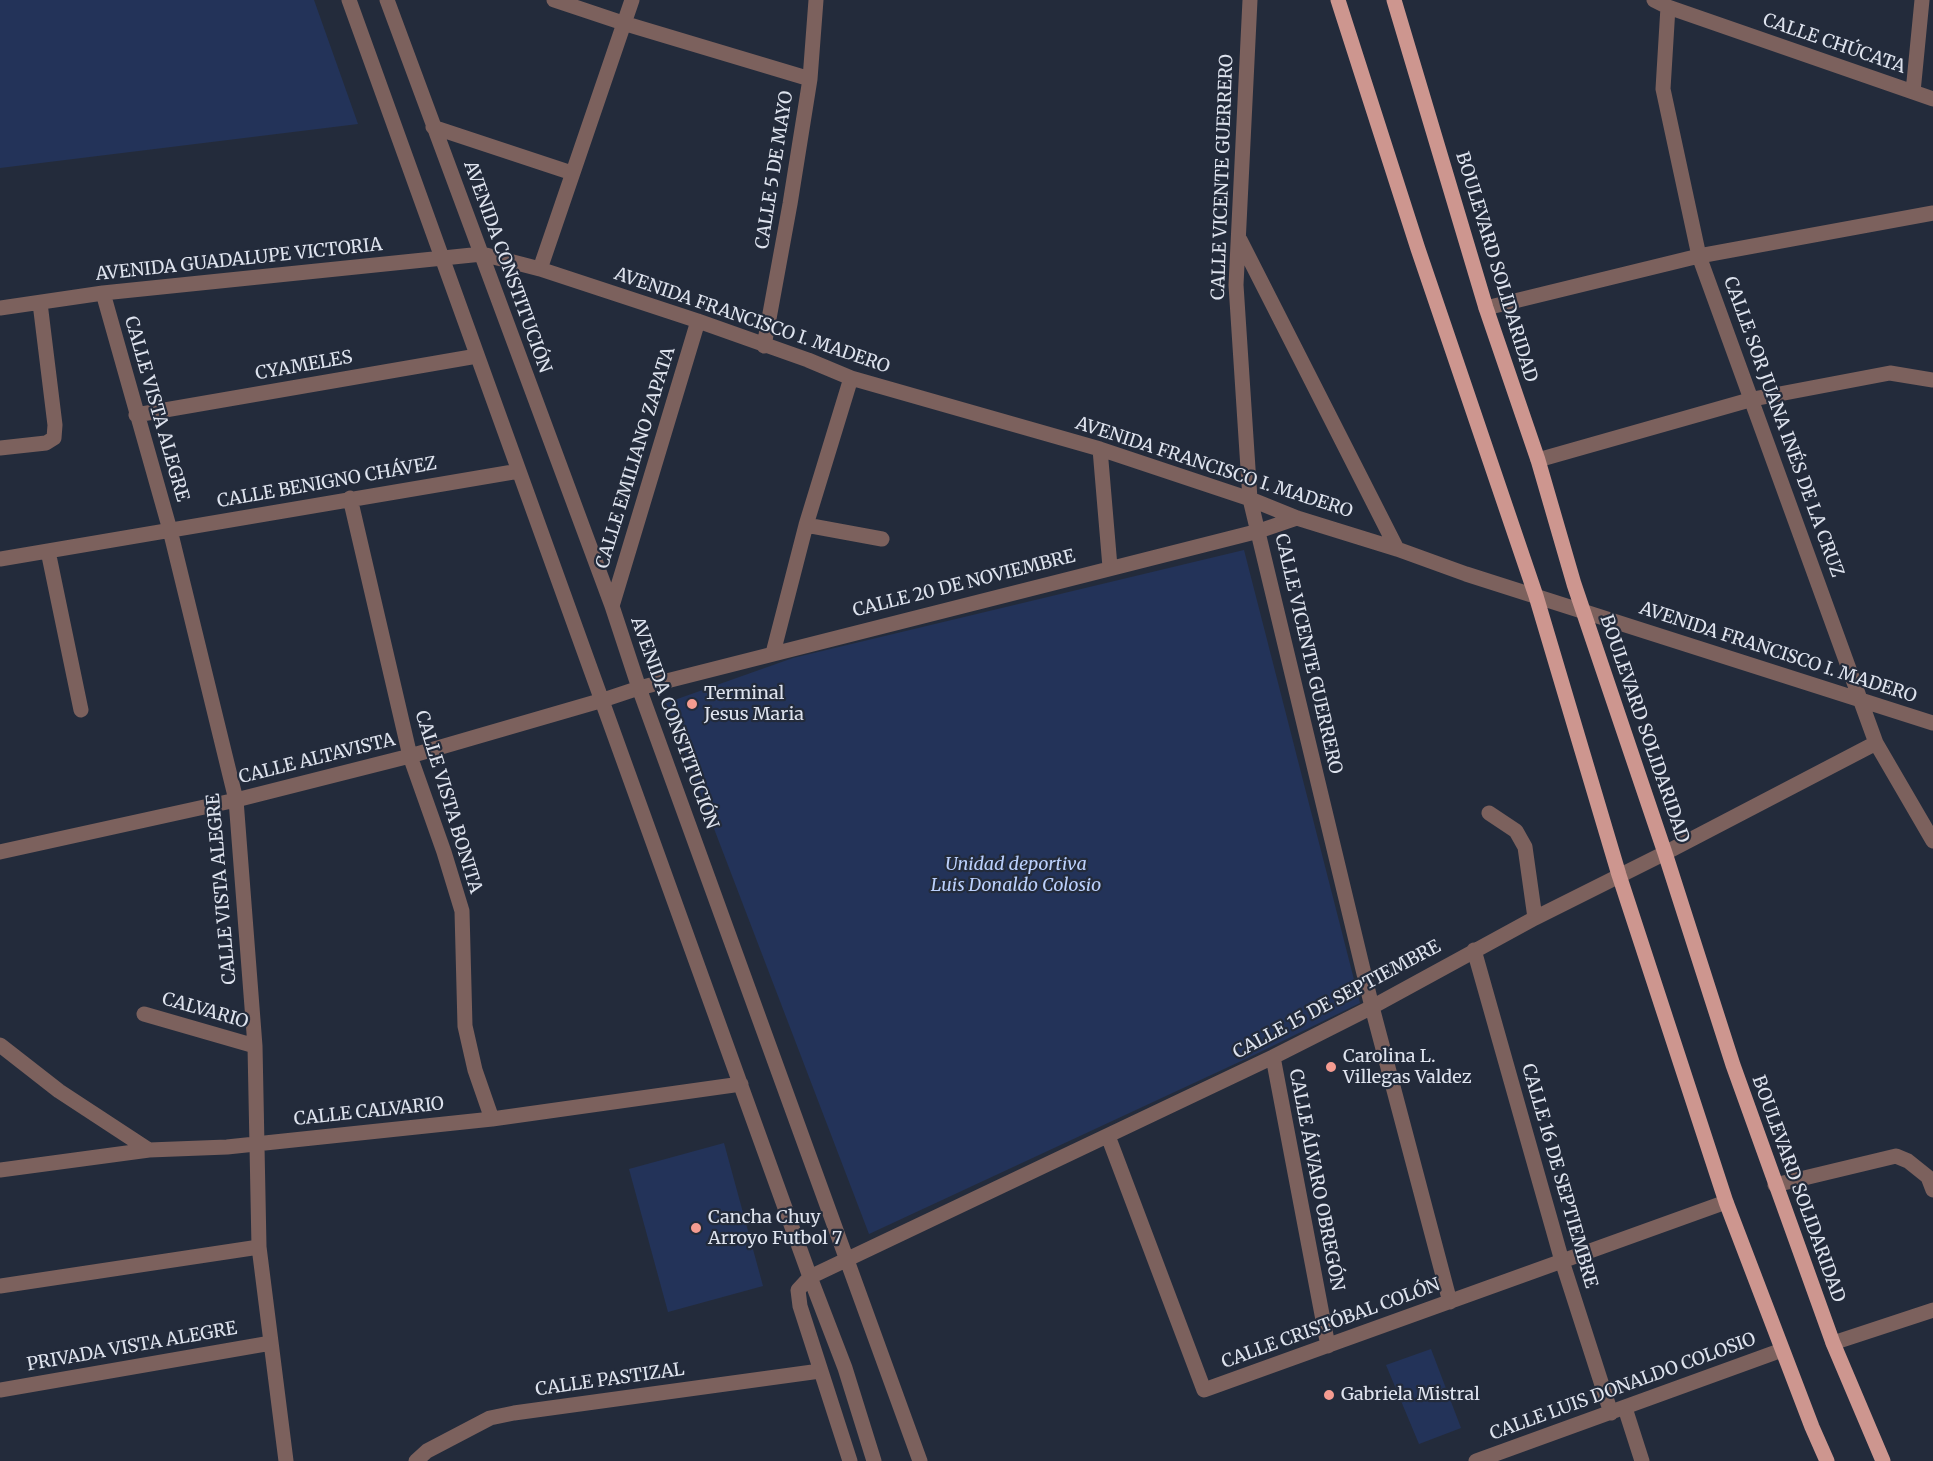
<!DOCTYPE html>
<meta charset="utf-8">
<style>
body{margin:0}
canvas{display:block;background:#232b3b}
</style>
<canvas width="1933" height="1461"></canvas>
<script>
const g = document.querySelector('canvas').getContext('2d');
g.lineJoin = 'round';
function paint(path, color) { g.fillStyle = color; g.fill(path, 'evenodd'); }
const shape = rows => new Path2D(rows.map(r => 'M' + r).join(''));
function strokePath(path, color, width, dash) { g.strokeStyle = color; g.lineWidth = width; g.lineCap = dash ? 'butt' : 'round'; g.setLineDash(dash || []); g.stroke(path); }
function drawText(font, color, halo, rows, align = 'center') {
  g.font = font + ' Merriweather,serif'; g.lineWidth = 4.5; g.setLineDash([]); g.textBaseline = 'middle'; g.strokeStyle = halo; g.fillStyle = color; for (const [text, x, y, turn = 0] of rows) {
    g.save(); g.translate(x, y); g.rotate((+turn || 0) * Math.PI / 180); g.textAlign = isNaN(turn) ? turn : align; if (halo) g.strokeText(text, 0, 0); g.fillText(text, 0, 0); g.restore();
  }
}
const green = shape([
 [0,0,314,0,358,124,0,168],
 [1244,550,1360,1003,1252,1056,869,1234,666,703,793,658],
 [724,1143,763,1286,668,1312,629,1169],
 [1431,1349,1461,1428,1419,1444,1386,1365]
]);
const street = shape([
 [349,0,810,1277,845,1368,874,1461],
 [387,0,612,606,639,688,920,1461],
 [554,0,623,23,810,79],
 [1250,0,1236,285,1250,499,1372,1007,1450,1302],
 [1654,0,1668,7,1933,99],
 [1668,7,1663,89,1699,256,1876,743,1933,841],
 [1913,92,1922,0],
 [433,127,572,173],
 [1240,240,1397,549],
 [540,269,632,0],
 [103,293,170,530,236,800,255,1046,259,1247,286,1461],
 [0,308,103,293,482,254,540,269,698,321,808,360,851,378,1100,449,1250,499,1297,518,1397,549,1466,574,1933,723],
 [1486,308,1699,256,1933,213],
 [764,346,790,204,810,79,816,0],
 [136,415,477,356],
 [0,448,46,443,54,438,55,425,40,303],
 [1100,449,1110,567],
 [1538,460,1753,399,1890,373,1933,380],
 [350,498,410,756,444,852,462,911,465,1026,475,1070,492,1119],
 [806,525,882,539],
 [48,551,81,710],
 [0,559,519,471],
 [612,606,698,321],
 [773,653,806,525,851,378],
 [1489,813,1516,831,1525,847,1535,918],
 [0,852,236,800,410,756,603,700,639,688,1259,531,1297,518],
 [1474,950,1562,1261,1611,1413],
 [144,1014,255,1046],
 [0,1045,59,1091,149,1150],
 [1273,1057,1328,1346],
 [1108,1136,1204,1390,1726,1202],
 [0,1170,149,1150,227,1147,492,1119,741,1084],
 [1775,1185,1896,1156,1908,1161,1928,1177,1933,1190],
 [0,1286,259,1247],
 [1833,1343,1933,1310],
 [0,1390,271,1343],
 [1625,1408,1642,1461],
 [416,1461,427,1451,490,1418,514,1413,820,1371],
 [850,1461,800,1306,798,1290,810,1277,1273,1057,1372,1007,1535,918,1665,853,1876,743],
 [1476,1461,1782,1350]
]);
const primary = shape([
 [1338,0,1418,249,1536,596,1619,875,1726,1202,1812,1427,1827,1461],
 [1394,0,1486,308,1538,460,1574,584,1665,853,1733,1065,1833,1343,1883,1461]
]);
const markers = [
 [692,704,6,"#f59c91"],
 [1331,1067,6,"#f59c91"],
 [696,1228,6,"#f59c91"],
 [1329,1395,6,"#f59c91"]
];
const streetNames = [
 ["CALLE CHÚCATA",1834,44,19],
 ["CALLE 5 DE MAYO",775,170,-81],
 ["CALLE VICENTE GUERRERO",1223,177,-88],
 ["AVENIDA GUADALUPE VICTORIA",239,260,-6],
 ["AVENIDA CONSTITUCIÓN",507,267,70],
 ["BOULEVARD SOLIDARIDAD",1496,267,73],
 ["AVENIDA FRANCISCO I. MADERO",752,321,19],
 ["CYAMELES",304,366,-10],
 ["CALLE VISTA ALEGRE",156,409,74],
 ["CALLE SOR JUANA INÉS DE LA CRUZ",1783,427,70],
 ["CALLE EMILIANO ZAPATA",636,458,-73],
 ["AVENIDA FRANCISCO I. MADERO",1214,468,18],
 ["CALLE BENIGNO CHÁVEZ",327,483,-10],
 ["CALLE 20 DE NOVIEMBRE",964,584,-14],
 ["AVENIDA FRANCISCO I. MADERO",1778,653,18],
 ["CALLE VICENTE GUERRERO",1308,654,77],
 ["AVENIDA CONSTITUCIÓN",674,723,70],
 ["BOULEVARD SOLIDARIDAD",1644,729,71],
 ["CALLE ALTAVISTA",317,759,-14],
 ["CALLE VISTA BONITA",448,802,73],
 ["CALLE VISTA ALEGRE",222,889,-95],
 ["CALLE 15 DE SEPTIEMBRE",1337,1000,-28],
 ["CALVARIO",205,1011,16],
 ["CALLE CALVARIO",369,1112,-6],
 ["CALLE 16 DE SEPTIEMBRE",1559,1176,74],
 ["CALLE ÁLVARO OBREGÓN",1316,1180,79],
 ["BOULEVARD SOLIDARIDAD",1798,1189,70],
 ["CALLE CRISTÓBAL COLÓN",1331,1324,-20],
 ["PRIVADA VISTA ALEGRE",132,1347,-10],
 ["CALLE PASTIZAL",610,1380,-8],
 ["CALLE LUIS DONALDO COLOSIO",1623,1387,-20]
];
const poiNames = [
 ["Terminal",704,694],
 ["Jesus Maria",704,715],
 ["Carolina L.",1343,1057],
 ["Villegas Valdez",1343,1078],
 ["Cancha Chuy",708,1218],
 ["Arroyo Futbol 7",708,1239],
 ["Gabriela Mistral",1341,1395]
];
const parkNames = [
 ["Unidad deportiva",1016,865],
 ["Luis Donaldo Colosio",1016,886]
];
paint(green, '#233359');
strokePath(street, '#7c615d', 15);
strokePath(primary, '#cd968f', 15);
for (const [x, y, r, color] of markers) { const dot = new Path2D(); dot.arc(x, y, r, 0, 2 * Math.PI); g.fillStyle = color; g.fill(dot); strokePath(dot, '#232b3b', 2); }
drawText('18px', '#dee3ee', '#232b3b', streetNames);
drawText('18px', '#dee3ee', '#232b3b', poiNames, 'left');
drawText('italic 18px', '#bbd0fc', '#232b3b', parkNames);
</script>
